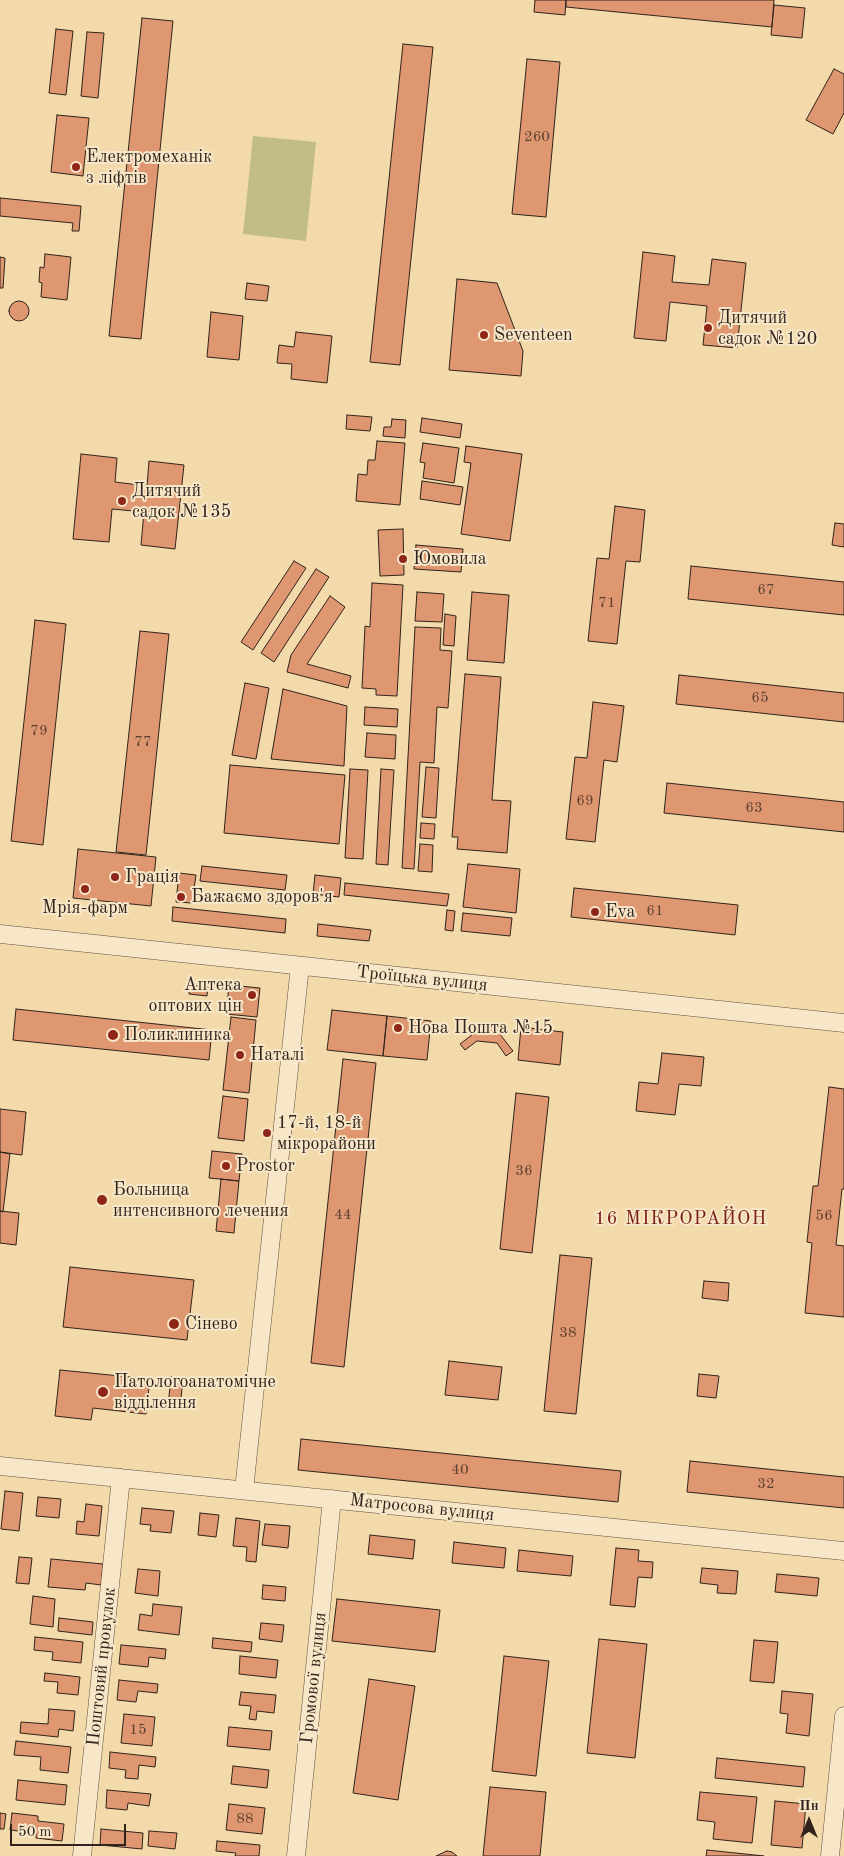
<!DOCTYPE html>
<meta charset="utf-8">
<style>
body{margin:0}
#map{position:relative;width:844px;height:1856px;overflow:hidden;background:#f3daaa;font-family:"Old Standard TT",serif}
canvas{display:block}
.north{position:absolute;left:784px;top:1796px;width:50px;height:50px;-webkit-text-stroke:4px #f7e7c8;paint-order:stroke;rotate:0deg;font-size:14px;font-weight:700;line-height:20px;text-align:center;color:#30231b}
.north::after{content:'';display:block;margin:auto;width:18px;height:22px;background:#30231b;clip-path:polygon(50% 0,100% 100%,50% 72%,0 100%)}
.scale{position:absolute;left:10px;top:1824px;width:116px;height:22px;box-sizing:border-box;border:2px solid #30231b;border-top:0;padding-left:6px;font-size:15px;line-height:18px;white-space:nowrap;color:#30231b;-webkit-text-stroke:4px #f7e7c8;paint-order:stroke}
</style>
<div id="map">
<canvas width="844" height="1856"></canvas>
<div class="north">Пн</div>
<div class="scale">50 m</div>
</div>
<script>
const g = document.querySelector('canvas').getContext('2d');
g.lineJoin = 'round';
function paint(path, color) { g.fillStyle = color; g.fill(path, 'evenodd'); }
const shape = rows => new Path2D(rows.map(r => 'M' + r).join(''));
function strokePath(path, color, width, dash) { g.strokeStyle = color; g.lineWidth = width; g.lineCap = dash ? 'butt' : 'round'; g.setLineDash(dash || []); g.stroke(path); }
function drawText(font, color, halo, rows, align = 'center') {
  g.font = font + ' "Old Standard TT",serif'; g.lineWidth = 4; g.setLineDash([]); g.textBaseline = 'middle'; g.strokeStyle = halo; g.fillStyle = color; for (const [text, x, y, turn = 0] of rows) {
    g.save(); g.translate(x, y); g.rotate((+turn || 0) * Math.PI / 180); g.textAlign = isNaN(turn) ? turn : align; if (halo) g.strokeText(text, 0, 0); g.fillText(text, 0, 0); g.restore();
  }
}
const green = shape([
 [253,136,316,142,306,241,243,234]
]);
const building = shape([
 [535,0,566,0,565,15,534,12,535,0],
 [566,0,774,0,772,27,566,7,566,0],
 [774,5,805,8,802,38,771,35,774,5],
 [142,18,173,21,141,339,109,336,142,18],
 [56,29,73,31,66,95,49,93,56,29],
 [87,32,104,33,98,98,81,96,87,32],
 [403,44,433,47,400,365,370,362,403,44],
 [527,59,560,62,546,217,512,214,527,59],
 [834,69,844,74,844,113,833,134,806,120,834,69],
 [57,115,89,118,83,176,51,172,57,115],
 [0,198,81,206,79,231,72,231,73,223,0,216,0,198],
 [643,252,675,256,672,282,709,285,712,259,746,263,737,348,703,345,707,306,670,302,666,341,634,338,643,252],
 [45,254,71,257,67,300,41,297,42,283,39,282,40,267,44,268,45,254],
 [0,257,5,258,3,288,0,288,0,257],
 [457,279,497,283,523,351,521,376,449,370,457,279],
 [247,283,269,286,267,301,245,299,247,283],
 '9 311a10 10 0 1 1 20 0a10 10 0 1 1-20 0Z',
 [211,312,243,316,239,360,207,357,211,312],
 [296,332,332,336,327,383,291,379,292,364,277,363,279,345,294,347,296,332],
 [347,415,372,417,370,431,346,429,347,415],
 [422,418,462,424,460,438,420,432,422,418],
 [392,419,406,420,405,438,383,436,384,427,391,427,392,419],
 [377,441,405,443,400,505,356,501,358,474,367,475,368,460,375,460,377,441],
 [423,443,459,448,454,483,423,478,425,463,420,462,423,443],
 [466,446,522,454,510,541,461,534,471,463,464,462,466,446],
 [81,454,117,458,115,482,147,486,149,461,184,465,175,549,141,545,144,512,112,509,109,542,73,539,81,454],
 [422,481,463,487,460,505,420,499,422,481],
 [615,506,645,510,640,562,626,561,617,644,588,641,597,558,609,559,615,506],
 [835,523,844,524,844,547,832,545,835,523],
 [403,529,404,575,380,576,378,530,403,529],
 [416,545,463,549,461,572,414,569,416,545],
 [294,561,306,568,253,650,241,642,294,561],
 [691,566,844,582,844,615,688,599,691,566],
 [316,569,329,577,274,662,261,653,316,569],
 [372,583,403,585,397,696,376,695,376,689,362,688,365,626,370,627,372,583],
 [417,592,444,594,442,622,415,621,417,592],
 [472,592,509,595,504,663,467,660,472,592],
 [330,596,345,607,307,664,351,676,348,688,287,672,291,655,330,596],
 [445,614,456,616,454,646,443,645,445,614],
 [35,620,66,624,43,845,11,841,35,620],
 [415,627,441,628,440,650,452,651,448,708,437,707,434,763,420,762,414,869,402,868,415,627],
 [140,631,169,634,146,855,116,852,140,631],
 [465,674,501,677,492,800,511,801,507,853,457,849,458,837,452,837,465,674],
 [679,675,844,693,844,722,676,704,679,675],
 [245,683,269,688,256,759,232,755,245,683],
 [283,689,347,706,344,766,271,759,283,689],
 [593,702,624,706,617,762,604,760,595,842,566,839,575,757,587,758,593,702],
 [365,707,398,709,397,727,364,725,365,707],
 [367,733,396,735,395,759,365,757,367,733],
 [230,765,345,775,339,844,224,833,230,765],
 [426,767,439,768,436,818,422,817,426,767],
 [350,769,368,770,363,859,345,858,350,769],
 [381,769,394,770,388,865,376,864,381,769],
 [667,783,844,802,844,832,664,813,667,783],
 [421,823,435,824,434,839,420,838,421,823],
 [420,844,433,845,432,872,418,871,420,844],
 [78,849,156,857,151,906,73,898,78,849],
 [468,864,520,869,516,913,463,907,468,864],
 [202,866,287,875,285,890,200,881,202,866],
 [179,873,196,875,192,903,176,902,179,873],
 [315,875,341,878,339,897,313,894,315,875],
 [345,883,449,894,447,906,344,895,345,883],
 [574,888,738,905,735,935,571,917,574,888],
 [173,907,286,919,285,933,172,921,173,907],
 [447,910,455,911,453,931,445,930,447,910],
 [463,913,512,918,510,936,461,931,463,913],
 [318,924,371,930,369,941,317,936,318,924],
 [190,985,208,987,207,996,189,994,190,985],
 [229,985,260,988,257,1017,226,1014,229,985],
 [16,1009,212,1030,209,1060,13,1040,16,1009],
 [332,1010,387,1016,383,1056,327,1050,332,1010],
 [387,1016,431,1021,427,1060,383,1056,387,1016],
 [231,1017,256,1020,249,1093,223,1090,231,1017],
 [478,1024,500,1026,499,1033,513,1051,506,1056,497,1043,477,1041,465,1050,460,1044,477,1031,478,1024],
 [521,1027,563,1032,560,1065,518,1060,521,1027],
 [662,1053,704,1057,701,1086,679,1084,675,1115,636,1111,639,1082,658,1084,662,1053],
 [343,1059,376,1063,344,1367,311,1363,343,1059],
 [829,1087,844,1089,844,1189,842,1189,836,1245,844,1246,844,1317,805,1313,812,1243,807,1242,813,1186,818,1186,829,1087],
 [516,1093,549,1097,532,1253,500,1249,516,1093],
 [223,1096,248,1099,244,1141,218,1138,223,1096],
 [0,1109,26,1112,22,1155,0,1152,0,1109],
 [212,1151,242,1154,239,1181,209,1178,212,1151],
 [0,1152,10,1154,3,1212,0,1211,0,1152],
 [221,1179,239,1181,234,1233,216,1231,221,1179],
 [0,1211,19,1213,16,1245,0,1243,0,1211],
 [560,1255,592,1258,576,1414,544,1411,560,1255],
 [70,1267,194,1280,187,1340,63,1327,70,1267],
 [704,1281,729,1283,728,1301,702,1298,704,1281],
 [449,1361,502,1367,498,1400,445,1395,449,1361],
 [60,1370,150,1379,146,1414,93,1408,91,1420,55,1416,60,1370],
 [699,1374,719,1376,716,1398,697,1396,699,1374],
 [171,1377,183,1379,180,1408,168,1406,171,1377],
 [301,1439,621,1471,618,1502,298,1470,301,1439],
 [690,1461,844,1477,844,1508,687,1492,690,1461],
 [5,1491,23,1493,19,1531,1,1529,5,1491],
 [38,1497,61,1499,59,1518,36,1516,38,1497],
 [86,1504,102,1506,99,1536,76,1534,77,1521,84,1522,86,1504],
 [142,1508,174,1511,171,1533,150,1531,151,1525,140,1524,142,1508],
 [200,1513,219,1515,216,1537,198,1535,200,1513],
 [236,1518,260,1521,256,1562,246,1561,247,1547,233,1546,236,1518],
 [265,1524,290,1526,288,1548,262,1545,265,1524],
 [370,1535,415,1540,413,1559,368,1554,370,1535],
 [454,1542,506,1548,504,1568,452,1563,454,1542],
 [616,1548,639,1550,638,1561,653,1562,652,1578,638,1577,635,1607,610,1605,616,1548],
 [519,1550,573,1556,571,1576,517,1571,519,1550],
 [19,1557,32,1558,29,1584,16,1583,19,1557],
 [51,1559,103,1564,101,1585,86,1583,85,1590,48,1587,51,1559],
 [702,1568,738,1571,736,1594,717,1593,718,1585,700,1583,702,1568],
 [138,1569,160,1571,158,1596,135,1593,138,1569],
 [777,1574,819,1578,817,1596,775,1592,777,1574],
 [263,1585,286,1587,285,1601,262,1599,263,1585],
 [33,1596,55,1599,53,1627,30,1624,33,1596],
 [337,1599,440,1610,435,1652,332,1641,337,1599],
 [153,1604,182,1607,179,1635,138,1630,140,1614,152,1616,153,1604],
 [59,1618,93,1622,92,1635,58,1631,59,1618],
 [261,1623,284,1625,282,1642,259,1639,261,1623],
 [35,1637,83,1642,81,1663,52,1660,53,1652,34,1650,35,1637],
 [213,1638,252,1642,251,1652,212,1648,213,1638],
 [599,1639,647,1644,635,1758,587,1753,599,1639],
 [754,1640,778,1642,774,1683,750,1681,754,1640],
 [121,1645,166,1649,165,1659,149,1657,148,1667,119,1664,121,1645],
 [240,1656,278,1660,276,1678,239,1674,240,1656],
 [504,1656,549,1661,536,1776,492,1771,504,1656],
 [45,1673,80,1677,78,1695,57,1693,58,1682,44,1681,45,1673],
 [369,1679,415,1686,398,1800,353,1793,369,1679],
 [119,1680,158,1684,157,1693,138,1691,136,1702,117,1700,119,1680],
 [782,1691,813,1694,809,1736,786,1733,788,1714,780,1713,782,1691],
 [241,1692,276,1695,274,1713,257,1711,256,1720,249,1719,251,1706,239,1705,241,1692],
 [49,1709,75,1711,73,1731,59,1729,58,1737,20,1733,21,1722,48,1724,49,1709],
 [124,1714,155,1717,152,1746,121,1743,124,1714],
 [229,1727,272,1731,270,1750,227,1746,229,1727],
 [16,1741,71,1747,68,1773,40,1770,41,1757,14,1755,16,1741],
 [110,1752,156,1757,155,1767,139,1765,138,1779,125,1778,126,1770,109,1768,110,1752],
 [717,1758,805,1767,803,1787,715,1778,717,1758],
 [233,1766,269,1770,267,1788,231,1784,233,1766],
 [18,1780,67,1785,65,1805,16,1800,18,1780],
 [490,1787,546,1792,540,1856,483,1856,490,1787],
 [107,1790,151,1794,149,1806,128,1803,127,1810,106,1808,107,1790],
 [700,1792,757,1797,752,1843,713,1839,715,1822,697,1820,700,1792],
 [775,1801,806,1804,802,1848,771,1845,775,1801],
 [229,1804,265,1808,262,1834,226,1830,229,1804],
 [0,1813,6,1814,4,1829,0,1829,0,1813],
 [12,1813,38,1816,38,1821,64,1824,62,1841,36,1838,36,1833,10,1830,12,1813],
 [101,1829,143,1833,142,1849,100,1845,101,1829],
 [149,1831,177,1833,175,1849,148,1846,149,1831],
 [217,1841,260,1845,259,1856,235,1856,236,1853,216,1851,217,1841],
 [707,1850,764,1856,706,1856,707,1850],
 [447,1851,452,1852,457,1856,436,1856,447,1851]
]);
const minor = shape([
 [0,934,844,1023],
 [0,1466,844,1551],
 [244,1490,300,966],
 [82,1856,121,1478],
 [296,1856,332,1499],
 [830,1856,844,1716]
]);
const markers = [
 [76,167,5,"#8f2418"],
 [708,328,5,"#8f2418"],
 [484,335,5,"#8f2418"],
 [122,501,5,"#8f2418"],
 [403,559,5,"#8f2418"],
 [115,877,5,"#8f2418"],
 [85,889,5,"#8f2418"],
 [181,897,5,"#8f2418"],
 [595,912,5,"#8f2418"],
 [252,995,5,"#8f2418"],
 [398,1028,5,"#8f2418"],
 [113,1035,6,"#8f2418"],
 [240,1055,5,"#8f2418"],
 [267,1133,5,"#8f2418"],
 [226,1166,5,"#8f2418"],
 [102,1200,6,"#8f2418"],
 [174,1324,6,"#8f2418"],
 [103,1392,6,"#8f2418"]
];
const numberNames = [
 ["260",537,137],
 ["67",766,590],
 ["71",607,603],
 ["65",760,698],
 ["79",39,731],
 ["77",143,742],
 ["69",585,801],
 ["63",754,808],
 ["61",655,911],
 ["36",524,1171],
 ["44",343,1215],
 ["56",824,1216],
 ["38",568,1333],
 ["40",460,1470],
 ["32",766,1484],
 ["15",138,1730],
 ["88",245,1819]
];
const poiNames = [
 ["Електромеханік",86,157],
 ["з ліфтів",86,178],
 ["Дитячий",718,318],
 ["садок №120",718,339],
 ["Seventeen",494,335],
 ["Дитячий",132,491],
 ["садок №135",132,512],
 ["Юмовила",413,559],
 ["Грація",125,877],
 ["Бажаємо здоров'я",191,897],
 ["Мрія-фарм",85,908,"center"],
 ["Eva",605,912],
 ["Аптека",242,985,"right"],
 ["оптових цін",242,1006,"right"],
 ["Нова Пошта №15",408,1028],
 ["Поликлиника",124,1035],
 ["Наталі",250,1055],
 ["17-й, 18-й",277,1123],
 ["мікрорайони",277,1144],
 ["Prostor",236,1166],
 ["Больница",113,1190],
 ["интенсивного лечения",113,1211],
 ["Сінево",185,1324],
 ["Патологоанатомічне",114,1382],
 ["відділення",114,1403]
];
const streetNames = [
 ["Троїцька вулиця",422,979,6],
 ["Матросова вулиця",422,1508,6],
 ["Поштовий провулок",102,1667,-84],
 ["Громової вулиця",314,1678,-84]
];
const neighbourhoodNames = [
 ["16 МІКРОРАЙОН",681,1219]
];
paint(green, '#c2bd84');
paint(building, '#de9771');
strokePath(building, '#30231b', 1);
strokePath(minor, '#61513f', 19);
strokePath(minor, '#f7e7c8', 18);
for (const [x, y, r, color] of markers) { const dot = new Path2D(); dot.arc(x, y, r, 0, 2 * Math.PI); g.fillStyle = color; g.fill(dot); strokePath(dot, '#f7e7c8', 2); }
drawText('15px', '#5c4030', null, numberNames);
drawText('18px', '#30231b', '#f7e7c8', poiNames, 'left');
drawText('18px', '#30231b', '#f7e7c8', streetNames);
g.letterSpacing = '1px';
drawText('19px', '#7a1f14', '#f7e7c8', neighbourhoodNames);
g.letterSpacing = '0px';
</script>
